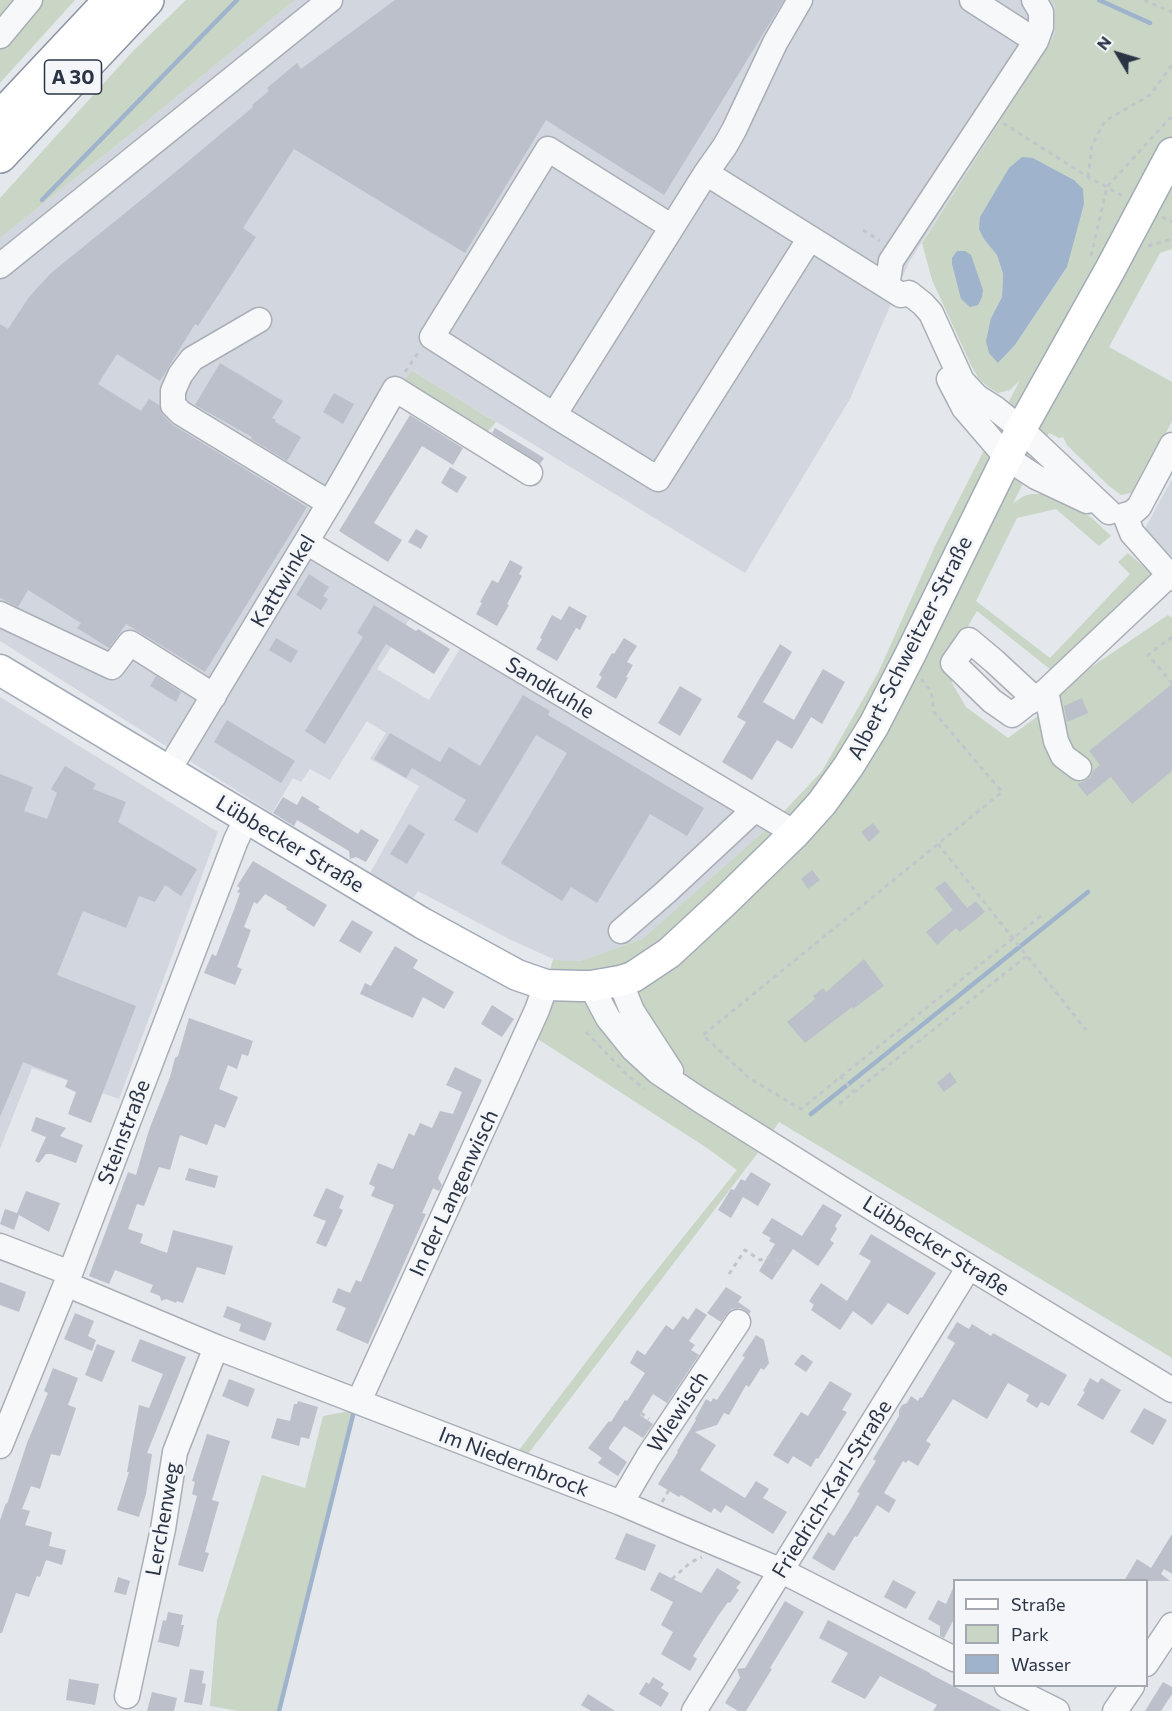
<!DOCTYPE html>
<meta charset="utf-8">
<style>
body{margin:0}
#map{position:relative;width:1172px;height:1711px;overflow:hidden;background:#e4e7ec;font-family:Commissioner,sans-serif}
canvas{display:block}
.legend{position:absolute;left:953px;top:1579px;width:195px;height:108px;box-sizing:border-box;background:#f4f6f9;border:2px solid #a4a8b1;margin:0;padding:8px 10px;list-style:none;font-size:18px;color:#2b3445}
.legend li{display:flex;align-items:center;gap:12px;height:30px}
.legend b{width:30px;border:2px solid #a4a8b1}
.north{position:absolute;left:1088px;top:24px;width:60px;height:60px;-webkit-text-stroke:4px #f4f6f9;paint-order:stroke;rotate:308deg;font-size:16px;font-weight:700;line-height:24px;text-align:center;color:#2b3445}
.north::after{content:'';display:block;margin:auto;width:21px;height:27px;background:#2b3445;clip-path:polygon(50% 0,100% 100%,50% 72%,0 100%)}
</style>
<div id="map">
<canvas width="1172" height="1711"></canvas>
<ul class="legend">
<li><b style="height:8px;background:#fff"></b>Straße</li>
<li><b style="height:16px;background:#c9d6c5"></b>Park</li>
<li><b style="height:16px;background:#9fb4cc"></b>Wasser</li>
</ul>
<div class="north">N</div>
</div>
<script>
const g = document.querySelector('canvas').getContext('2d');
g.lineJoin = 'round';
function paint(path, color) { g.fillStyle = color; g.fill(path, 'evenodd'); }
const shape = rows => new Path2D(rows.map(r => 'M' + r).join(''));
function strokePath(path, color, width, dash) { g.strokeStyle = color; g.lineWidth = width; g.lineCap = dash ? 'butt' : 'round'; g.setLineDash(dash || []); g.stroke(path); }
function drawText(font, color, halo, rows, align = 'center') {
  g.font = font + ' Commissioner,sans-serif'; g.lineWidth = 6; g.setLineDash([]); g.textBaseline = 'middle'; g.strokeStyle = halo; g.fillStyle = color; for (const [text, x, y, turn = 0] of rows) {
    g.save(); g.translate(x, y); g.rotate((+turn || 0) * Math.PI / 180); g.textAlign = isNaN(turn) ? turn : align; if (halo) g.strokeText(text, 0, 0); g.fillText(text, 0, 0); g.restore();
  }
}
const built = shape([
 [295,0,1051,0,1055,3,1055,34,909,262,850,399,745,573,411,370,301,543,414,612,377,669,429,700,464,642,773,823,642,939,580,961,565,961,553,959,509,939,418,891,412,900,369,875,419,786,370,759,386,733,367,721,330,780,310,769,301,782,293,778,272,813,0,641,0,238,137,129],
 [1172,479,1172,566,1143,532],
 [0,697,218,832,119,1099,32,1068,0,1149]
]);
const green = shape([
 [0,0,75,0,0,83],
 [186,0,295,0,137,129,0,238,0,198,133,51],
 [1051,0,1172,0,1172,249,1160,253,1109,347,1172,382,1172,421,1141,481,1131,493,1121,495,1109,486,1073,451,1067,445,1063,437,1059,438,1049,433,1013,503,1024,496,1032,494,1042,494,1061,500,1092,518,1111,536,1099,546,1056,509,1017,518,976,601,1050,658,1130,574,1118,562,1128,553,1157,578,1056,674,977,611,951,655,952,683,966,707,1008,738,1038,716,1068,683,1168,615,1172,618,1172,1358,779,1122,757,1154,525,1458,516,1454,640,1291,737,1170,707,1148,530,1034,539,1014,553,959,565,961,580,961,642,939,773,823,822,771,878,673,935,546,1020,380,1010,390,998,393,988,387,979,379,971,365,932,280,922,243,1055,34,1055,4],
 [1022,158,1033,158,1074,180,1067,267,1015,345,998,363,991,318,1002,297,1003,274,997,255],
 [411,370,496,422,483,437,401,386],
 [355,1410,281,1711,238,1711,210,1706,217,1620,262,1475,305,1488,323,1416]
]);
const water = shape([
 [1022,157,1033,158,1074,180,1083,189,1084,204,1067,267,1015,345,998,363,989,353,986,341,991,318,1002,297,1003,274,997,255,984,239,979,229,980,217,1009,168],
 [957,251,965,251,971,255,983,290,982,297,978,305,970,307,961,299,952,264,952,258]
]);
const stream = shape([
 [1099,0,1150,23],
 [42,200,237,0],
 [811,1114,1088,892],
 [279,1711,354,1411]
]);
const building = shape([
 [395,0,784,0,664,195,546,120,465,253,294,149,243,228,256,237,198,326,195,324,160,381,117,354,98,384,141,411,149,399,159,405,163,415,173,425,307,507,205,672,126,624,109,648,77,628,81,623,28,590,18,607,0,598,0,324,8,329,29,297,51,273,167,179,253,107,252,105,269,91,267,88,297,63,301,69],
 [220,363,283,401,272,418,276,420,275,422,301,437,287,461,251,439,252,437,195,405],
 [334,393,354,404,343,424,323,412],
 [410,415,463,448,453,465,422,446,374,523,402,540,388,562,339,531],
 [495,428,544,458,540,464,492,433],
 [450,467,467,477,457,493,441,483],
 [416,529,428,536,421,549,408,542],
 [510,560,523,567,519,574,522,576,507,604,509,605,497,626,476,614,482,603,480,602,492,580,498,583],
 [309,574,329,587,323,596,328,599,321,610,296,595],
 [374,605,416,631,418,629,450,649,434,674,386,644,325,744,305,731,363,637,357,633],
 [569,606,587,616,580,630,576,628,557,661,536,649,542,639,540,638,552,615,561,620],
 [276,638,298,651,291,663,269,650],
 [624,638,637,646,627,662,633,665,626,677,628,678,616,699,596,687,602,677,599,675,612,653,614,654],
 [780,644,792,652,763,702,794,720,823,669,845,682,822,724,811,717,792,749,777,740,752,780,722,762,746,722,737,717],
 [156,676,181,692,176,702,150,686],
 [1172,684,1172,771,1132,804,1111,777,1087,796,1077,784,1085,781,1090,777,1093,771,1100,765,1089,751],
 [680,686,702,699,680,736,658,723],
 [523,695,550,711,548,715,704,808,687,836,650,814,597,903,571,887,562,901,501,863,567,753,536,735,477,833,454,820,466,800,412,768,406,778,374,759,390,733,440,762,449,747,480,766],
 [1082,698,1088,713,1067,722,1064,706],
 [227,720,295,761,281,783,214,742],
 [65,766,96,784,93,789,126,802,118,822,197,869,181,896,165,885,155,902,139,896,126,928,83,911,57,975,136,1006,91,1123,68,1114,76,1092,65,1087,68,1080,23,1062,0,1117,0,774,33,787,24,811,47,819,57,793,51,789],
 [302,796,320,807,318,809,358,834,361,829,379,840,366,862,356,857,350,859,349,851,297,820,294,826,273,813,283,797,297,805],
 [873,823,880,832,869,842,861,832],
 [409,824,425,834,407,864,390,854],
 [253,861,327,905,314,927,286,909,287,907,265,894,257,904,254,902,244,927,251,930,237,967,242,969,235,985,204,973,212,954,216,956,235,907,240,893,237,892,240,888,237,886],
 [812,870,820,880,808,889,801,879],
 [945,881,967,908,976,901,985,912,960,932,956,928,937,945,926,932,953,910,935,888],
 [352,920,373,932,360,953,339,941],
 [395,946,418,960,413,968,454,992,444,1009,423,997,413,1018,360,994,365,983,371,986],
 [864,959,884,986,853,1009,852,1007,805,1043,787,1022,815,999,813,996,823,988,826,992],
 [492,1005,514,1019,502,1037,481,1024],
 [189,1018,253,1041,248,1056,242,1054,237,1069,228,1065,219,1089,238,1097,225,1128,215,1124,207,1145,180,1135,170,1170,159,1167,144,1206,137,1204,128,1229,143,1234,140,1243,167,1253,173,1230,233,1246,225,1275,197,1267,183,1303,177,1301,176,1303,166,1299,161,1301,160,1296,150,1292,153,1285,115,1270,109,1284,89,1276,128,1172,136,1175,149,1130,170,1077,175,1058,178,1056],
 [455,1067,482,1080,438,1178,442,1185,439,1191,433,1188,422,1213,426,1214,368,1344,336,1330,346,1308,332,1302,338,1288,350,1293,356,1280,361,1282,394,1205,371,1196,375,1187,369,1184,378,1163,393,1169,409,1133,414,1136,420,1123,432,1128,440,1111,453,1114,462,1092,446,1085],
 [950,1072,957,1082,944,1092,937,1083],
 [36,1117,66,1128,60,1136,83,1145,76,1163,51,1154,46,1154,39,1163,35,1161,46,1137,31,1131],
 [189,1168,218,1176,215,1188,185,1180],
 [751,1172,771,1184,758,1206,743,1197,731,1218,718,1210,731,1189,734,1190,741,1179,745,1181],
 [326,1188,344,1196,339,1208,343,1210,326,1247,316,1243,326,1221,313,1216],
 [26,1191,60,1203,49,1232,19,1215,14,1230,0,1224,5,1209,17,1213],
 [823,1204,842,1215,835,1226,837,1229,830,1240,834,1243,818,1266,793,1249,772,1280,759,1271,775,1244,769,1241,771,1238,762,1233,772,1218,802,1236],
 [871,1234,936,1273,908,1315,888,1303,872,1325,853,1311,840,1330,811,1310,814,1305,809,1301,821,1283,847,1301,871,1261,859,1254],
 [0,1282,26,1292,19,1312,0,1305],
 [726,1287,742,1297,738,1302,751,1311,749,1314,745,1310,740,1308,732,1309,727,1314,721,1322,707,1313],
 [227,1306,272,1323,265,1341,239,1331,241,1324,223,1317],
 [696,1308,707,1315,689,1341,695,1345,691,1350,699,1355,667,1403,653,1394,640,1415,653,1424,643,1438,624,1426,609,1447,609,1449,627,1462,618,1476,598,1463,604,1455,602,1458,588,1448,609,1421,611,1422,625,1400,627,1401,645,1373,630,1363,637,1350,645,1355,666,1325,673,1330,683,1316,688,1320],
 [75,1313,94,1321,88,1336,96,1340,92,1351,64,1339],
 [957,1322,969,1329,972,1324,991,1336,993,1333,1067,1375,1049,1406,1041,1402,1037,1408,1026,1401,1029,1395,1008,1383,987,1419,953,1399,926,1441,931,1444,918,1466,908,1460,906,1463,903,1461,884,1493,896,1500,889,1513,877,1505,857,1537,855,1536,834,1571,812,1558,828,1532,834,1536,851,1509,860,1493,857,1492,876,1461,873,1459,899,1416,899,1410,902,1405,907,1403,911,1396,918,1401,920,1397,922,1398,955,1343,947,1338],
 [756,1335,764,1340,769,1363,764,1370,761,1368,749,1387,746,1385,729,1415,724,1413,717,1425,695,1432,716,1445,700,1470,745,1498,756,1481,769,1489,763,1498,787,1512,773,1534,726,1505,721,1513,714,1508,711,1513,681,1495,679,1497,658,1484,678,1452,677,1451,696,1420,695,1419,706,1399,711,1402,713,1398,717,1400,745,1357,742,1356],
 [140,1339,186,1357,147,1453,152,1454,146,1494,139,1517,117,1510,129,1472,127,1472,139,1405,149,1408,163,1374,131,1361],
 [97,1344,115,1351,102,1382,85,1375],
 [802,1354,813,1362,806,1372,794,1364],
 [53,1368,78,1378,68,1405,76,1408,60,1456,51,1454,40,1489,31,1486,22,1509,30,1511,25,1525,52,1532,49,1546,66,1550,62,1565,46,1560,40,1577,37,1576,29,1597,16,1593,2,1633,0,1633,0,1520,6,1503,7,1504,27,1443,48,1393,44,1391],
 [1090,1378,1098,1383,1101,1378,1121,1390,1103,1420,1077,1405,1085,1392,1083,1391],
 [229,1379,255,1389,248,1407,222,1396],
 [830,1381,852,1394,842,1410,847,1412,818,1459,816,1458,811,1467,793,1456,788,1464,773,1455,801,1412,808,1416],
 [298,1401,318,1407,309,1439,301,1437,299,1446,271,1438,277,1418,290,1421,294,1404,297,1404],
 [1144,1408,1167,1420,1153,1445,1130,1432],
 [207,1434,230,1441,212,1500,219,1502,205,1552,209,1553,203,1572,178,1565,197,1496,192,1494,195,1482,192,1481],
 [626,1533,656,1545,645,1571,615,1559],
 [1172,1534,1172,1574,1164,1569,1161,1574,1170,1581,1124,1581,1137,1559,1151,1568],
 [717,1568,741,1582,736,1588,739,1590,730,1603,728,1602,718,1616,693,1656,697,1659,690,1671,661,1654,673,1632,661,1625,673,1602,650,1590,659,1572,701,1593],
 [118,1577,130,1581,126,1595,114,1592],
 [893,1580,916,1592,906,1609,884,1597],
 [954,1586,954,1619,944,1638,940,1636,940,1626,928,1619,938,1600,946,1604],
 [785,1601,804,1612,770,1668,772,1669,746,1711,738,1711,725,1703,740,1678,737,1669,745,1668],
 [168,1612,183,1615,181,1625,184,1625,179,1647,158,1642,163,1620,166,1621],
 [828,1620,930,1673,930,1674,1002,1711,933,1711,937,1705,880,1676,865,1699,831,1682,848,1653,819,1638],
 [190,1669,204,1671,202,1683,206,1684,202,1705,184,1702],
 [653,1677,664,1684,661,1688,669,1693,661,1707,639,1694,646,1682,649,1684],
 [69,1679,99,1684,95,1705,66,1700],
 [1163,1682,1172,1687,1172,1694,1161,1711,1145,1711],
 [152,1692,177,1698,174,1711,147,1711],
 [588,1694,615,1711,591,1711,581,1705]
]);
const path = shape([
 [1144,0,1172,12],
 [1003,123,1088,177,1123,196],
 [1088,177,1092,145,1105,121,1150,95,1172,65],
 [1162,217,1172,222],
 [863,230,880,241],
 [1148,246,1172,239],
 [1091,256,1107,187,1170,118,1172,119],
 [405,372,420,350],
 [1172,637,1148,655,1172,683],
 [921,679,931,691,934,712,1002,792,703,1035,749,1078,801,1109,1043,914],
 [938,844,1086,1030],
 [586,1032,627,1075,645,1089],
 [840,1076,854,1092],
 [839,1104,1027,956],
 [729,1274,745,1250,760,1260,770,1257,782,1263],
 [641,1413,649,1419],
 [662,1502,669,1490],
 [672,1579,691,1562,702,1557]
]);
const minor = shape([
 [972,0,1036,41],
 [0,36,30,0],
 [706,173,810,238,658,479,554,415,706,173,725,146,734,130,775,43,800,0],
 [810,238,901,295,909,293,923,304,931,313,962,381,977,397,996,409,1021,429,1109,512],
 [0,266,330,0],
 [887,286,891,261,1036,41,1041,27,1041,12,1034,0],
 [259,320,192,359,180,375,173,391,173,405,181,413,329,503],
 [949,379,964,408,1007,458,1036,477,1087,501],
 [554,415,432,337,548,149,672,227],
 [1125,515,1132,513,1139,507,1172,445],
 [1125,515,1132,533,1172,578],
 [306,542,795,833],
 [0,614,112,667,130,643,214,696],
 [1035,699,994,661,969,640,953,663,992,701,1012,715,1026,704,1035,699,1046,691],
 [1079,768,1063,756,1056,741,1046,691,1169,575],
 [168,771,338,489,395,389,530,473],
 [621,931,666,892,754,810],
 [620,981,632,1011,671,1071],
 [591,986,608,1018,633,1049,658,1072,700,1100,869,1206,1172,1390],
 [0,1246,70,1273],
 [66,1284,216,1347,621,1503,677,1527,782,1571,954,1659],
 [359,1401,537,1010,546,985],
 [0,1446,66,1284,236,840,247,817],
 [621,1503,648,1457,738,1322],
 [1146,1664,1172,1625],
 [1007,1686,1057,1711],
 [127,1696,163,1529,175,1452,216,1347],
 [694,1711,969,1267],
 [1115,1711,1132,1686]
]);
const major = shape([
 [0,670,422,923,517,975,546,985,581,986,591,986,620,981,633,977,669,953,723,903,795,833,822,803,848,767,874,725,910,655,1021,429,1111,268,1172,153]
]);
const highway = shape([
 [0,118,111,0],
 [0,156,147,0]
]);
const shields = [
 [73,77,57]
];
const shieldNames = [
 ["A 30",73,77]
];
const streetNames = [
 ["Kattwinkel",283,581,-59],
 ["Albert-Schweitzer-Straße",910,648,-63],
 ["Sandkuhle",550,688,31],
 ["Lübbecker Straße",290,844,31],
 ["Steinstraße",124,1132,-69],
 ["In der Langenwisch",454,1193,-65],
 ["Lübbecker Straße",936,1246,32],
 ["Wiewisch",678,1412,-57],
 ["Im Niedernbrock",514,1462,21],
 ["Friedrich-Karl-Straße",832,1489,-58],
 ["Lerchenweg",163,1519,-80]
];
paint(built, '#d2d6de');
paint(green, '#c9d6c5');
paint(water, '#9fb4cc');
strokePath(stream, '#9fb4cc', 4.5);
paint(building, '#bbc0ca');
strokePath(minor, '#a9aeb7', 27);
strokePath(major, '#a3abb8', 33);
strokePath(highway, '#8b94a3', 36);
strokePath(path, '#c2c5cb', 3, [4.5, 4.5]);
strokePath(minor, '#f7f8fa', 24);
strokePath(major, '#fff', 30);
strokePath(highway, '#fff', 33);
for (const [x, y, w] of shields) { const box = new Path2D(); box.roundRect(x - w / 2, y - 17, w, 34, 4.5); g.fillStyle = '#f4f6f9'; g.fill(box); strokePath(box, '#2b3445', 1.5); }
drawText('bold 20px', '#2b3445', null, shieldNames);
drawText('21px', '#2b3445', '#f4f6f9', streetNames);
</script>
